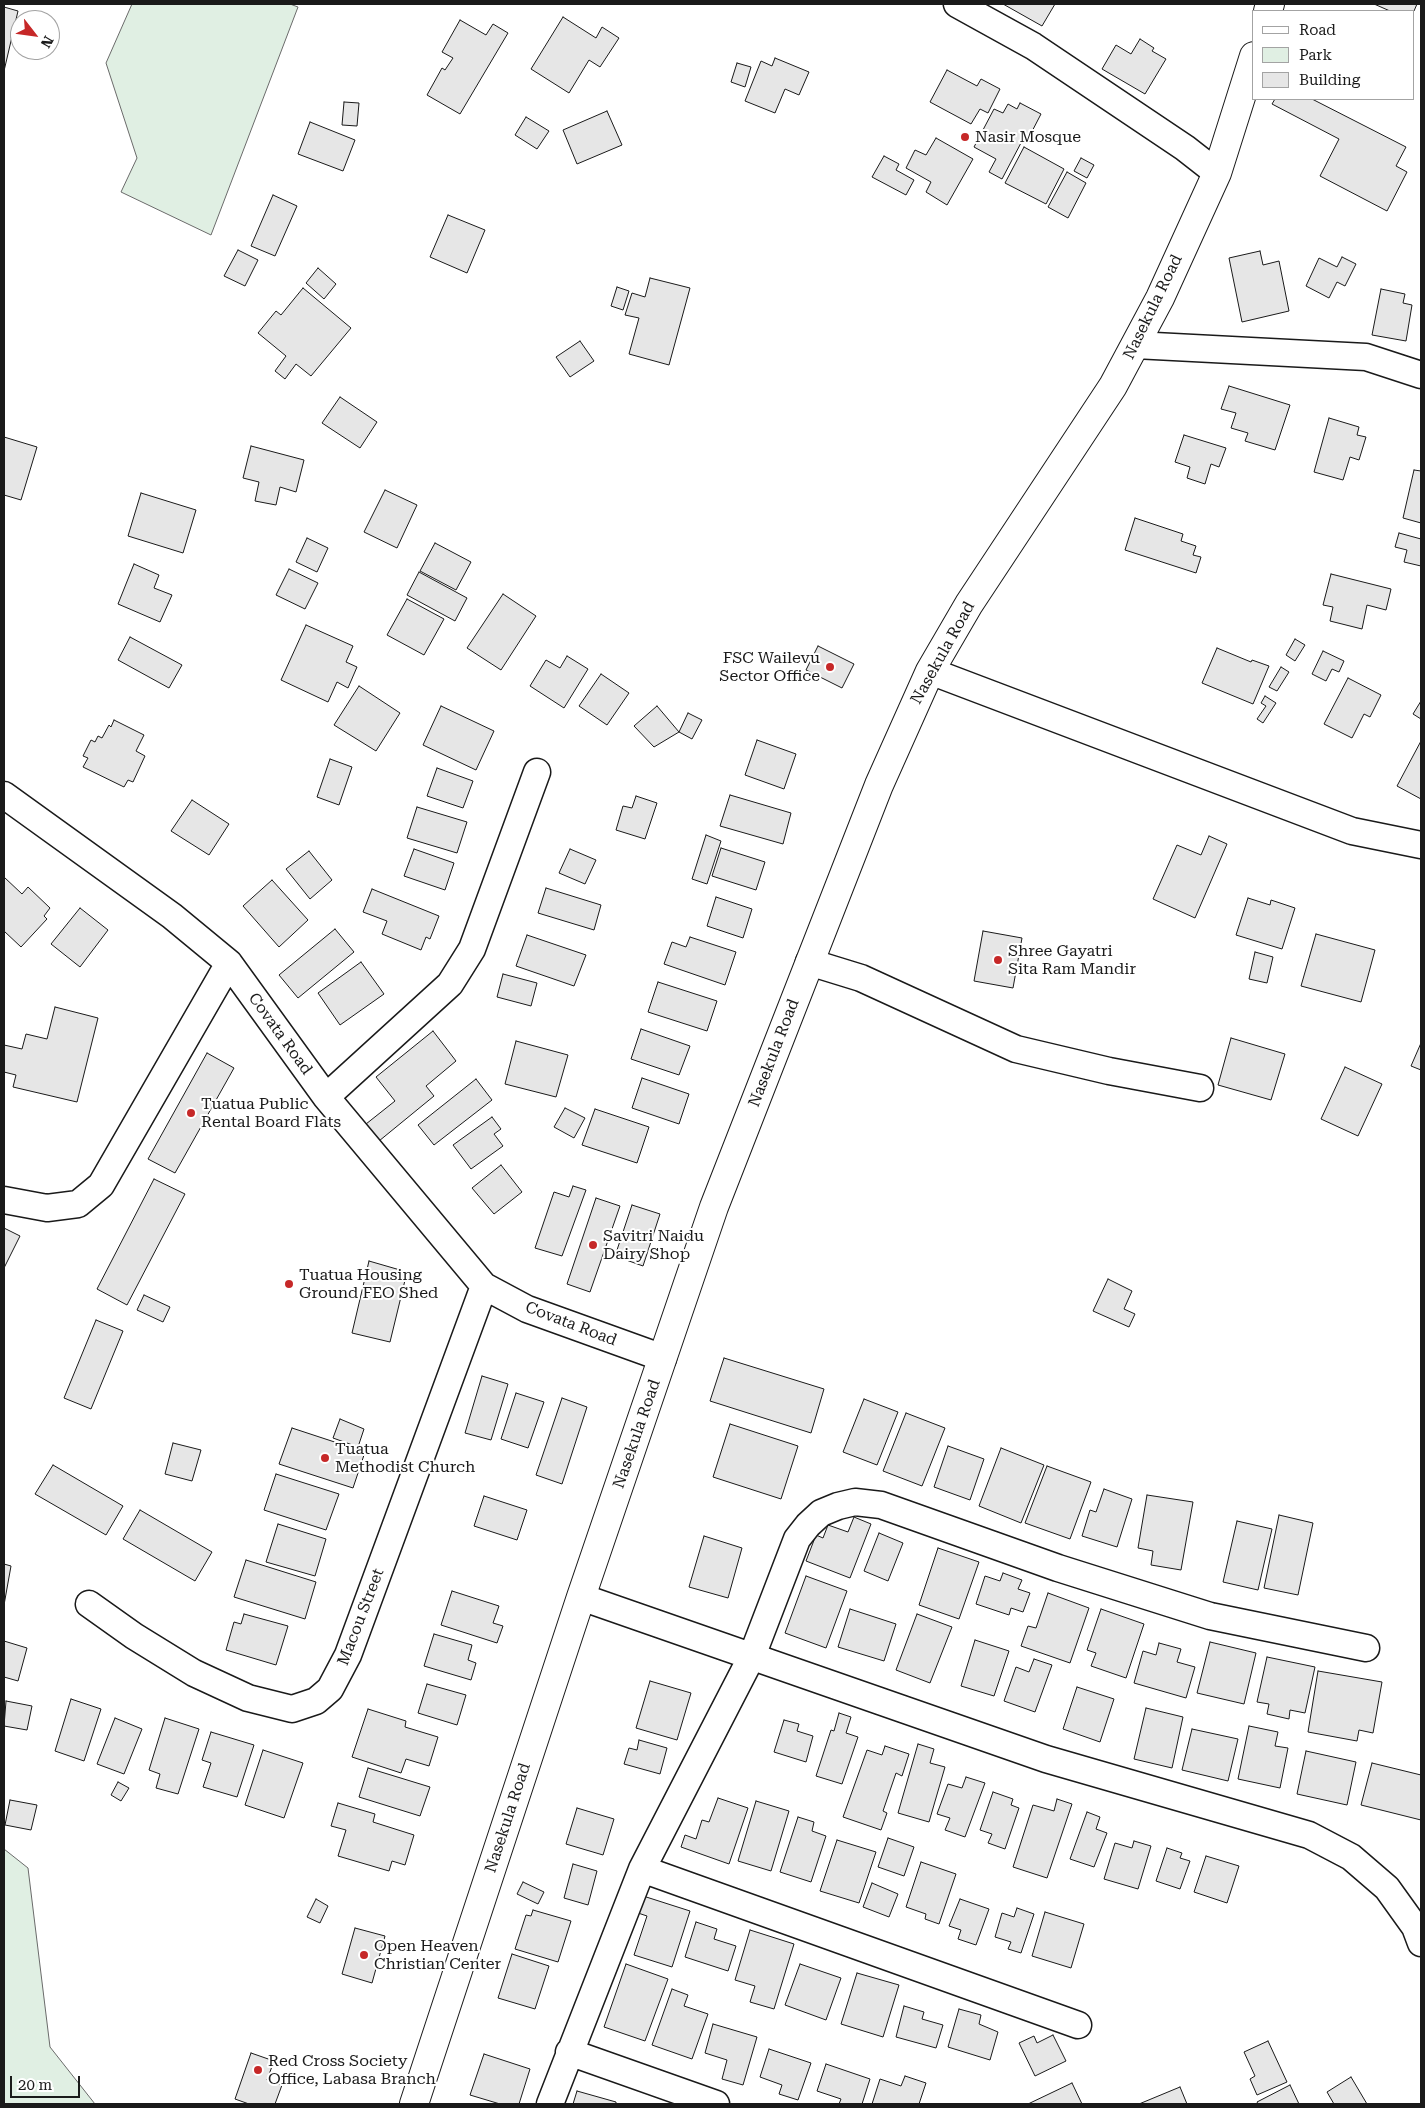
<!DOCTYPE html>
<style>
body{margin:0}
#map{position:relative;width:1425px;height:2108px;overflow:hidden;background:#fff;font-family:"Roboto Serif",serif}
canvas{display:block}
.frame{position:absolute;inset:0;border:5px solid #1a1a1a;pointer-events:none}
.legend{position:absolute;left:1252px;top:10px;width:162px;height:90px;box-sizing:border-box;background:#fff;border:1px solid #a3a3a3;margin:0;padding:6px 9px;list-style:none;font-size:15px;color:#1a1a1a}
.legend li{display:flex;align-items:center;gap:10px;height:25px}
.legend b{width:25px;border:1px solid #a3a3a3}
.north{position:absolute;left:10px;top:10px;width:50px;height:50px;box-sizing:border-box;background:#fff;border:1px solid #a3a3a3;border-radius:50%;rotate:120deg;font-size:14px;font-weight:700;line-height:20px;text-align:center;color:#1a1a1a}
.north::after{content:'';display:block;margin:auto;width:18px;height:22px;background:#c62828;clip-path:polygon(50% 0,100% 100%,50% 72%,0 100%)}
.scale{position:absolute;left:10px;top:2076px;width:70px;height:22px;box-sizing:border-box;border:2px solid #1a1a1a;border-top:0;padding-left:6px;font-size:15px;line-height:18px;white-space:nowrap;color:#1a1a1a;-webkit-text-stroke:4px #fff;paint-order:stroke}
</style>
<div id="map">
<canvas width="1425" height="2108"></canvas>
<div class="frame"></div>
<ul class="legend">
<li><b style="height:6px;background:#fff"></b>Road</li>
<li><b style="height:14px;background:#e0efe3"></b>Park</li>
<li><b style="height:14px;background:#e6e6e6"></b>Building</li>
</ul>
<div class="north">N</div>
<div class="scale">20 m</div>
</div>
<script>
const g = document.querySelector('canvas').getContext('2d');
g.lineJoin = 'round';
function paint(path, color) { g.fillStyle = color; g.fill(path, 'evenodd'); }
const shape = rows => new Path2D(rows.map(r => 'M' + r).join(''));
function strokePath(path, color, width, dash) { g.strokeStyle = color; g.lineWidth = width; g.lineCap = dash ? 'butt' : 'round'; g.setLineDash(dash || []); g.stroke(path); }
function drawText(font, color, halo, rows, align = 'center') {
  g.font = font + ' "Roboto Serif",serif'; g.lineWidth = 4; g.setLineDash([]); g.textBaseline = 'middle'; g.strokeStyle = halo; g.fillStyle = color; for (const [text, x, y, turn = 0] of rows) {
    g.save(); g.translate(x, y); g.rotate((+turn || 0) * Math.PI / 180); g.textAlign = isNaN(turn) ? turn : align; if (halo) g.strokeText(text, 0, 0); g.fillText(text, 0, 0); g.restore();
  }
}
const green = shape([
 [132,4,290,4,298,7,211,235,121,192,137,158,106,63,132,4],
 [4,1849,28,1868,50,2047,95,2104,4,2104,4,1849]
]);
const building = shape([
 [1003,4,1055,4,1042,26,1003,4],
 [1374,4,1417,4,1414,11,1390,11,1374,4],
 [4,7,18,11,4,71,4,7],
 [563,17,596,38,602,27,619,38,600,67,589,60,569,93,531,69,563,17],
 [460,20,486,35,493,24,508,33,460,114,427,95,442,68,445,70,453,58,442,52,460,20],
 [1140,39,1154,48,1152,51,1166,59,1145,94,1102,69,1116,45,1131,54,1140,39],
 [775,58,809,72,799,95,785,89,775,113,745,101,761,61,772,66,775,58],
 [737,63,751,67,745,87,731,82,737,63],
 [947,70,977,86,981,79,1000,89,988,113,980,109,971,124,930,102,947,70],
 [1275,99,1312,99,1406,147,1396,166,1407,172,1387,211,1320,176,1339,139,1272,104,1275,99],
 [344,102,359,103,357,126,342,125,344,102],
 [1020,103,1041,114,1026,143,1022,141,1002,179,989,172,996,159,974,147,994,109,1003,113,1008,104,1017,109,1020,103],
 [607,111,622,145,577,164,563,130,607,111],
 [526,117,549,131,537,149,515,135,526,117],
 [310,122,355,140,343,171,298,154,310,122],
 [936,138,973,159,947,205,926,192,931,182,906,168,915,150,926,155,936,138],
 [1024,147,1064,169,1046,204,1005,183,1024,147],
 [884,156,899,164,896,170,914,180,906,195,872,177,884,156],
 [1081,158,1094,165,1087,178,1074,171,1081,158],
 [1067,172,1086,183,1068,218,1048,207,1067,172],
 [273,195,297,206,275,256,251,246,273,195],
 [448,215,485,230,467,273,430,257,448,215],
 [238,250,258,260,245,286,224,276,238,250],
 [1260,251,1263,265,1279,261,1289,311,1242,322,1229,258,1260,251],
 [1342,257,1356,264,1345,286,1337,282,1329,298,1306,286,1319,258,1337,267,1342,257],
 [318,268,336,284,324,299,306,283,318,268],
 [650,278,690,288,669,365,629,354,639,318,625,315,632,293,645,297,650,278],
 [617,287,629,291,623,310,611,306,617,287],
 [303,288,351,328,311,376,296,364,285,379,275,371,286,356,258,333,276,311,281,315,303,288],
 [1381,289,1405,294,1403,303,1412,305,1406,341,1372,335,1381,289],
 [580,341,594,361,570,377,556,357,580,341],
 [1229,386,1290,405,1275,450,1245,441,1248,433,1231,428,1236,413,1221,409,1229,386],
 [340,397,377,422,360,448,322,423,340,397],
 [1329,418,1359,427,1357,435,1366,437,1359,460,1350,457,1343,480,1314,472,1329,418],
 [1184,435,1226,448,1219,467,1211,464,1205,484,1187,478,1190,467,1175,462,1184,435],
 [4,437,37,447,21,500,4,495,4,437],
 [251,446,304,460,296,492,280,487,276,505,255,501,259,482,243,478,251,446],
 [1414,470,1421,471,1421,523,1403,518,1414,470],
 [385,490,417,505,397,548,364,532,385,490],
 [141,493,196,510,183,553,128,536,141,493],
 [1135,518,1183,534,1181,541,1196,546,1193,555,1201,557,1196,573,1125,550,1135,518],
 [1399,533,1421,539,1421,566,1404,562,1407,550,1395,547,1399,533],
 [307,538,328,548,317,572,296,562,307,538],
 [435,543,471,562,456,590,420,571,435,543],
 [134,564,159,575,154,588,172,595,160,622,118,604,134,564],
 [289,569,318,583,305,609,276,595,289,569],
 [419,572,467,598,455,621,407,595,419,572],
 [1331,574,1391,589,1386,610,1367,605,1362,629,1330,621,1333,607,1323,605,1331,574],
 [503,594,536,616,501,670,467,648,503,594],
 [407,599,444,619,424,655,387,635,407,599],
 [306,625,353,646,346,662,357,667,348,688,337,682,328,702,281,680,306,625],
 [130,637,182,665,169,688,118,660,130,637],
 [1295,639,1305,645,1295,661,1286,655,1295,639],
 [818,646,854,664,842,688,806,670,818,646],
 [1217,648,1251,662,1252,660,1269,666,1253,704,1202,683,1217,648],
 [1323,651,1344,661,1339,672,1332,669,1326,681,1312,674,1323,651],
 [567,656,588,669,564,708,530,686,546,660,560,668,567,656],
 [1281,667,1289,672,1277,691,1269,687,1281,667],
 [601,674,629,693,607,725,579,706,601,674],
 [1348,678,1381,695,1370,717,1364,714,1352,738,1324,724,1348,678],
 [359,686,400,713,376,751,334,725,359,686],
 [1265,696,1276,703,1263,723,1257,719,1266,706,1261,703,1265,696],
 [1421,701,1421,719,1413,714,1421,701],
 [441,706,494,731,476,770,423,745,441,706],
 [657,706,679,732,654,747,634,726,657,706],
 [688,713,702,720,692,739,679,732,688,713],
 [114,720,144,735,136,751,145,756,133,782,128,780,124,787,83,767,88,758,83,756,91,740,95,742,98,736,102,738,109,725,111,727,114,720],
 [757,740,796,754,784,789,745,775,757,740],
 [1421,741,1421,799,1397,786,1421,741],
 [330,759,352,767,339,805,317,797,330,759],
 [437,768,473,781,463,808,427,796,437,768],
 [730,795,791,813,783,844,720,826,730,795],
 [636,796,657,803,645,839,616,830,623,806,632,808,636,796],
 [192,800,229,824,209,855,171,831,192,800],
 [417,807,467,822,457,853,407,838,417,807],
 [706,835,721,841,707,884,692,879,706,835],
 [1209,836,1227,844,1195,918,1153,899,1177,845,1201,855,1209,836],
 [721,848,765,862,756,890,712,876,721,848],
 [414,849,454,863,445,890,404,876,414,849],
 [570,849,596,860,585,884,559,873,570,849],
 [309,851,332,880,310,899,286,869,309,851],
 [4,877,22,894,28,887,50,908,44,916,47,919,21,947,4,931,4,877],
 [272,880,308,920,279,947,243,906,272,880],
 [546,888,601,905,594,930,538,913,546,888],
 [372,889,439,916,430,939,426,937,421,950,382,934,387,921,363,912,372,889],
 [716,897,752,909,743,938,707,926,716,897],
 [1248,898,1270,905,1271,900,1295,908,1282,949,1236,935,1248,898],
 [80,908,108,930,80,967,51,944,80,908],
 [335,929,354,952,298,998,279,975,335,929],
 [983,931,1022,938,1013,988,974,981,983,931],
 [1316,934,1375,950,1361,1002,1301,986,1316,934],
 [527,935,586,955,574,986,516,966,527,935],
 [690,937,736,952,725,985,664,964,672,942,686,947,690,937],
 [1255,952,1273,957,1267,983,1249,979,1255,952],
 [361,962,384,994,340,1025,318,993,361,962],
 [503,974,537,983,531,1006,497,997,503,974],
 [658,982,717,1001,707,1031,648,1012,658,982],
 [55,1007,98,1018,77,1102,13,1087,16,1075,4,1072,4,1045,22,1049,26,1034,47,1039,55,1007],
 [641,1029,690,1046,679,1075,631,1059,641,1029],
 [433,1031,456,1061,426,1086,434,1096,379,1141,366,1124,395,1101,376,1077,433,1031],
 [1231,1038,1285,1054,1271,1100,1218,1085,1231,1038],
 [516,1041,568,1055,556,1097,505,1084,516,1041],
 [1421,1043,1421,1070,1411,1066,1421,1043],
 [207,1053,234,1068,175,1173,148,1159,207,1053],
 [1345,1067,1382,1084,1358,1136,1321,1119,1345,1067],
 [642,1078,689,1094,679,1124,632,1108,642,1078],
 [476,1079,492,1100,434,1145,418,1125,476,1079],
 [565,1108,585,1118,574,1138,554,1127,565,1108],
 [595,1109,649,1127,637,1163,582,1145,595,1109],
 [492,1117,501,1129,494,1134,503,1146,471,1169,453,1145,492,1117],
 [501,1165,522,1192,494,1214,472,1188,501,1165],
 [154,1179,185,1194,127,1305,97,1289,154,1179],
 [573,1186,586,1190,562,1256,535,1248,554,1192,569,1197,573,1186],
 [596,1198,620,1206,590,1292,567,1284,596,1198],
 [632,1205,660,1214,643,1266,615,1256,632,1205],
 [4,1228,20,1236,4,1268,4,1228],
 [369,1261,407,1272,390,1342,352,1333,369,1261],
 [1108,1279,1132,1291,1124,1309,1135,1314,1129,1327,1093,1311,1108,1279],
 [144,1295,170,1307,163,1322,137,1310,144,1295],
 [96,1320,123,1331,91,1409,64,1398,96,1320],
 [724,1358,824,1389,811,1433,710,1401,724,1358],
 [482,1376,508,1384,491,1440,465,1433,482,1376],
 [516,1393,544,1402,528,1448,501,1439,516,1393],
 [562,1398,587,1407,562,1484,536,1475,562,1398],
 [864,1399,898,1412,877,1465,843,1452,864,1399],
 [906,1413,945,1428,922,1486,883,1471,906,1413],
 [340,1419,364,1429,358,1447,333,1438,340,1419],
 [730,1424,798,1446,781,1499,713,1477,730,1424],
 [292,1428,365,1452,353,1488,279,1464,292,1428],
 [173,1443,201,1450,192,1481,165,1474,173,1443],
 [948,1446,984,1459,970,1500,934,1487,948,1446],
 [1001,1448,1044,1465,1021,1523,979,1506,1001,1448],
 [53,1465,123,1506,106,1535,35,1494,53,1465],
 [1047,1466,1091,1482,1070,1539,1025,1523,1047,1466],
 [276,1474,339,1494,326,1530,264,1510,276,1474],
 [1104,1489,1132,1499,1117,1547,1082,1536,1090,1510,1096,1512,1104,1489],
 [1147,1495,1193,1502,1181,1570,1151,1565,1153,1551,1138,1548,1147,1495],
 [484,1496,527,1510,517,1540,474,1526,484,1496],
 [140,1510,212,1552,195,1581,123,1539,140,1510],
 [1279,1515,1313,1523,1298,1595,1264,1588,1279,1515],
 [854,1517,871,1524,850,1578,806,1561,816,1535,823,1538,828,1525,848,1532,854,1517],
 [1237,1521,1272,1529,1258,1590,1223,1582,1237,1521],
 [278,1524,326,1539,315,1576,266,1562,278,1524],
 [879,1533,903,1543,888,1581,864,1571,879,1533],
 [704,1536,742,1548,728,1598,689,1587,704,1536],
 [938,1548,979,1562,959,1619,919,1605,938,1548],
 [246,1560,316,1582,305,1619,234,1597,246,1560],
 [4,1564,11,1566,4,1605,4,1564],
 [1003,1573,1022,1580,1018,1589,1030,1593,1023,1612,1011,1608,1009,1615,976,1604,985,1576,1000,1581,1003,1573],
 [806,1576,847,1591,826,1648,785,1633,806,1576],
 [452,1591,499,1606,493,1623,503,1626,497,1643,441,1625,452,1591],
 [1048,1593,1089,1608,1070,1663,1021,1646,1028,1626,1036,1628,1048,1593],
 [850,1609,896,1624,884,1661,838,1647,850,1609],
 [1101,1609,1144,1624,1126,1678,1091,1666,1096,1653,1087,1650,1101,1609],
 [244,1614,288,1626,276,1665,226,1650,234,1622,241,1624,244,1614],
 [917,1614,952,1627,930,1683,896,1670,917,1614],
 [434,1634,472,1645,468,1660,476,1663,471,1680,424,1666,434,1634],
 [975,1640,1009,1651,994,1696,961,1686,975,1640],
 [4,1641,27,1648,18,1681,4,1677,4,1641],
 [1210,1642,1256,1653,1244,1704,1197,1693,1210,1642],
 [1159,1643,1181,1649,1177,1662,1195,1667,1186,1698,1134,1683,1143,1651,1156,1655,1159,1643],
 [1267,1657,1315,1667,1305,1713,1290,1710,1289,1719,1267,1714,1269,1704,1257,1702,1267,1657],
 [1034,1659,1052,1665,1035,1712,1004,1701,1016,1667,1029,1672,1034,1659],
 [1318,1671,1382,1682,1373,1733,1359,1730,1357,1741,1308,1732,1318,1671],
 [650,1681,691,1693,677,1740,636,1728,650,1681],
 [427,1684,466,1695,457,1725,418,1713,427,1684],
 [1077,1687,1114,1699,1100,1742,1063,1729,1077,1687],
 [71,1699,101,1709,84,1761,55,1751,71,1699],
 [6,1701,32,1706,27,1730,4,1726,6,1701],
 [1146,1708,1183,1717,1172,1768,1134,1759,1146,1708],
 [368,1709,406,1721,405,1727,438,1737,429,1766,406,1759,401,1773,352,1757,368,1709],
 [839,1713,851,1717,846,1733,858,1737,842,1784,816,1776,831,1730,834,1731,839,1713],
 [115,1718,142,1729,124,1774,97,1764,115,1718],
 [165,1718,199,1729,178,1794,156,1788,160,1774,149,1770,165,1718],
 [784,1720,799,1724,797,1731,813,1736,806,1762,774,1752,784,1720],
 [1249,1726,1278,1732,1275,1746,1288,1748,1280,1788,1238,1779,1249,1726],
 [1192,1729,1238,1739,1228,1781,1182,1770,1192,1729],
 [211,1732,254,1745,237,1797,203,1787,211,1763,202,1760,211,1732],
 [639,1740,667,1748,660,1774,624,1764,629,1748,637,1750,639,1740],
 [918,1744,934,1749,930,1763,945,1767,929,1822,898,1813,918,1744],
 [885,1746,909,1754,902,1776,896,1773,883,1811,887,1813,881,1830,843,1817,867,1750,882,1755,885,1746],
 [263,1750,303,1763,284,1818,245,1805,263,1750],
 [1306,1751,1356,1762,1347,1805,1297,1794,1306,1751],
 [1372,1763,1421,1775,1421,1820,1361,1805,1372,1763],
 [368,1768,430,1787,420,1816,359,1797,368,1768],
 [966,1777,985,1783,965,1837,945,1830,950,1818,937,1814,948,1784,962,1788,966,1777],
 [118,1782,129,1788,121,1801,111,1795,118,1782],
 [993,1792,1013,1799,1011,1805,1019,1808,1005,1849,988,1843,992,1834,980,1830,993,1792],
 [718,1798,748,1808,729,1864,681,1847,685,1835,696,1839,702,1820,709,1822,718,1798],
 [1057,1799,1072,1804,1047,1878,1013,1867,1033,1805,1054,1811,1057,1799],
 [10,1800,37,1805,31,1830,5,1825,10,1800],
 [756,1801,789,1811,771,1871,738,1861,756,1801],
 [338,1803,375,1814,373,1822,414,1835,405,1865,392,1861,389,1871,338,1856,346,1830,331,1826,338,1803],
 [577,1808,614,1819,603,1855,566,1844,577,1808],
 [1087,1812,1100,1817,1096,1829,1107,1833,1094,1867,1070,1859,1087,1812],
 [798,1817,814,1822,812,1831,826,1836,811,1882,780,1872,798,1817],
 [888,1838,914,1847,904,1876,878,1867,888,1838],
 [837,1840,876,1852,859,1903,820,1891,837,1840],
 [1134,1841,1151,1846,1138,1889,1104,1879,1115,1843,1132,1848,1134,1841],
 [1167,1848,1182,1853,1180,1858,1190,1861,1180,1889,1156,1881,1167,1848],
 [1206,1856,1239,1866,1227,1903,1194,1892,1206,1856],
 [921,1862,956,1874,939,1924,925,1919,926,1914,906,1907,921,1862],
 [573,1864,597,1871,588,1905,564,1898,573,1864],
 [523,1882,544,1892,538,1904,517,1894,523,1882],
 [872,1883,898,1894,889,1917,863,1907,872,1883],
 [640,1895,690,1911,672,1967,634,1955,647,1916,635,1912,640,1895],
 [316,1899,328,1906,320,1923,307,1917,316,1899],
 [960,1899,989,1909,976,1945,958,1939,961,1930,949,1926,960,1899],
 [1017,1908,1034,1914,1021,1953,1008,1949,1011,1942,995,1937,1002,1913,1014,1917,1017,1908],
 [533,1910,571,1921,558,1962,515,1949,526,1915,531,1916,533,1910],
 [1045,1912,1084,1924,1071,1968,1032,1956,1045,1912],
 [696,1922,717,1929,714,1939,736,1946,728,1971,685,1957,696,1922],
 [355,1928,385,1936,372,1983,342,1974,355,1928],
 [750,1930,794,1944,774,2009,750,2002,755,1986,735,1980,750,1930],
 [512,1954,549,1966,535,2009,498,1998,512,1954],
 [626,1964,668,1979,645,2041,604,2027,626,1964],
 [800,1964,841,1978,826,2020,785,2005,800,1964],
 [857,1973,899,1985,883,2037,841,2024,857,1973],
 [672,1989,688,1995,684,2006,708,2014,692,2059,652,2045,672,1989],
 [904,2006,924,2012,922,2019,943,2025,936,2048,896,2037,904,2006],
 [959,2009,981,2015,979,2024,998,2032,990,2060,948,2047,959,2009],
 [713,2024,757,2037,743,2085,722,2079,727,2060,705,2053,713,2024],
 [1053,2035,1066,2061,1035,2076,1019,2043,1034,2036,1037,2043,1053,2035],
 [1268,2041,1287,2082,1257,2095,1250,2079,1255,2076,1244,2052,1268,2041],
 [769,2049,811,2063,798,2100,779,2094,782,2085,760,2077,769,2049],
 [251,2053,274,2061,267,2080,282,2085,275,2104,249,2104,235,2099,251,2053],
 [484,2054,530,2069,519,2104,500,2104,470,2095,484,2054],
 [826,2064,870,2079,862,2104,839,2104,841,2099,817,2091,826,2064],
 [905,2076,926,2083,919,2104,872,2104,880,2079,901,2086,905,2076],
 [1351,2077,1367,2104,1334,2104,1327,2092,1351,2077],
 [1072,2083,1082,2104,1028,2104,1072,2083],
 [1290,2085,1299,2104,1258,2104,1257,2102,1290,2085],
 [1180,2087,1187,2104,1139,2104,1180,2087],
 [577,2091,616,2102,616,2104,573,2104,577,2091]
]);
const minor = shape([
 [957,4,1033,46,1185,148,1217,173],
 [1135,345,1366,357,1421,375],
 [930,671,1352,831,1421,845],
 [4,795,172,916,229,963,326,1097,484,1286,527,1309,663,1358],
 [809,962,861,978,1016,1049,1109,1071,1200,1088],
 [326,1097,450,984,472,949,537,772],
 [4,1200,47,1208,78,1204,101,1185,229,963],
 [581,1597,1046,1759,1309,1835,1351,1857,1387,1888,1415,1927,1421,1943],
 [89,1604,134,1636,194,1673,248,1698,292,1709,316,1701,330,1689,348,1655,484,1286],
 [642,1869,1078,2025],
 [569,2052,716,2104],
 [550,2104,642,1869,752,1656,797,1539,808,1525,821,1513,838,1506,855,1502,881,1505,1058,1568,1210,1616,1366,1648]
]);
const major = shape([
 [1268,11,1270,4],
 [414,2104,581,1597,714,1207,879,785,930,671,969,604,1113,386,1160,298,1217,173,1254,56]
]);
const markers = [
 [965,137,5,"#c62828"],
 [830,667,5,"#c62828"],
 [998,960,5,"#c62828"],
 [191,1113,5,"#c62828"],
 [593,1245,5,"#c62828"],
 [289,1284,5,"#c62828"],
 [325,1458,5,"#c62828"],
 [364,1955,5,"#c62828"],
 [258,2070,5,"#c62828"]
];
const poiNames = [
 ["Nasir Mosque",975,137],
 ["FSC Wailevu",820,658,"right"],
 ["Sector Office",820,676,"right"],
 ["Shree Gayatri",1008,951],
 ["Sita Ram Mandir",1008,969],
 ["Tuatua Public",201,1104],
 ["Rental Board Flats",201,1122],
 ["Savitri Naidu",603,1236],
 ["Dairy Shop",603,1254],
 ["Tuatua Housing",299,1275],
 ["Ground FEO Shed",299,1293],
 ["Tuatua",335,1449],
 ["Methodist Church",335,1467],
 ["Open Heaven",374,1946],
 ["Christian Center",374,1964],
 ["Red Cross Society",268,2061],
 ["Office, Labasa Branch",268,2079]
];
const streetNames = [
 ["Nasekula Road",1153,307,-64],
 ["Nasekula Road",943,653,-61],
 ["Covata Road",280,1034,54],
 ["Nasekula Road",774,1053,-69],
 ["Covata Road",571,1324,21],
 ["Nasekula Road",637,1434,-71],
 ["Macou Street",361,1617,-69],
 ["Nasekula Road",508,1818,-72]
];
paint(green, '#e0efe3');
strokePath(green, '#6a6a6a', 1);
paint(building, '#e6e6e6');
strokePath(building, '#1a1a1a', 1);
strokePath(minor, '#1a1a1a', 29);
strokePath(major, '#1a1a1a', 30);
strokePath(minor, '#fff', 26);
strokePath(major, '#fff', 28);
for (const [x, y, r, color] of markers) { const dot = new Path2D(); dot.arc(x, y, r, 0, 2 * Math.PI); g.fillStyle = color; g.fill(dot); strokePath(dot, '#fff', 2); }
drawText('16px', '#1a1a1a', '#fff', poiNames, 'left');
drawText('16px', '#1a1a1a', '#fff', streetNames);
</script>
